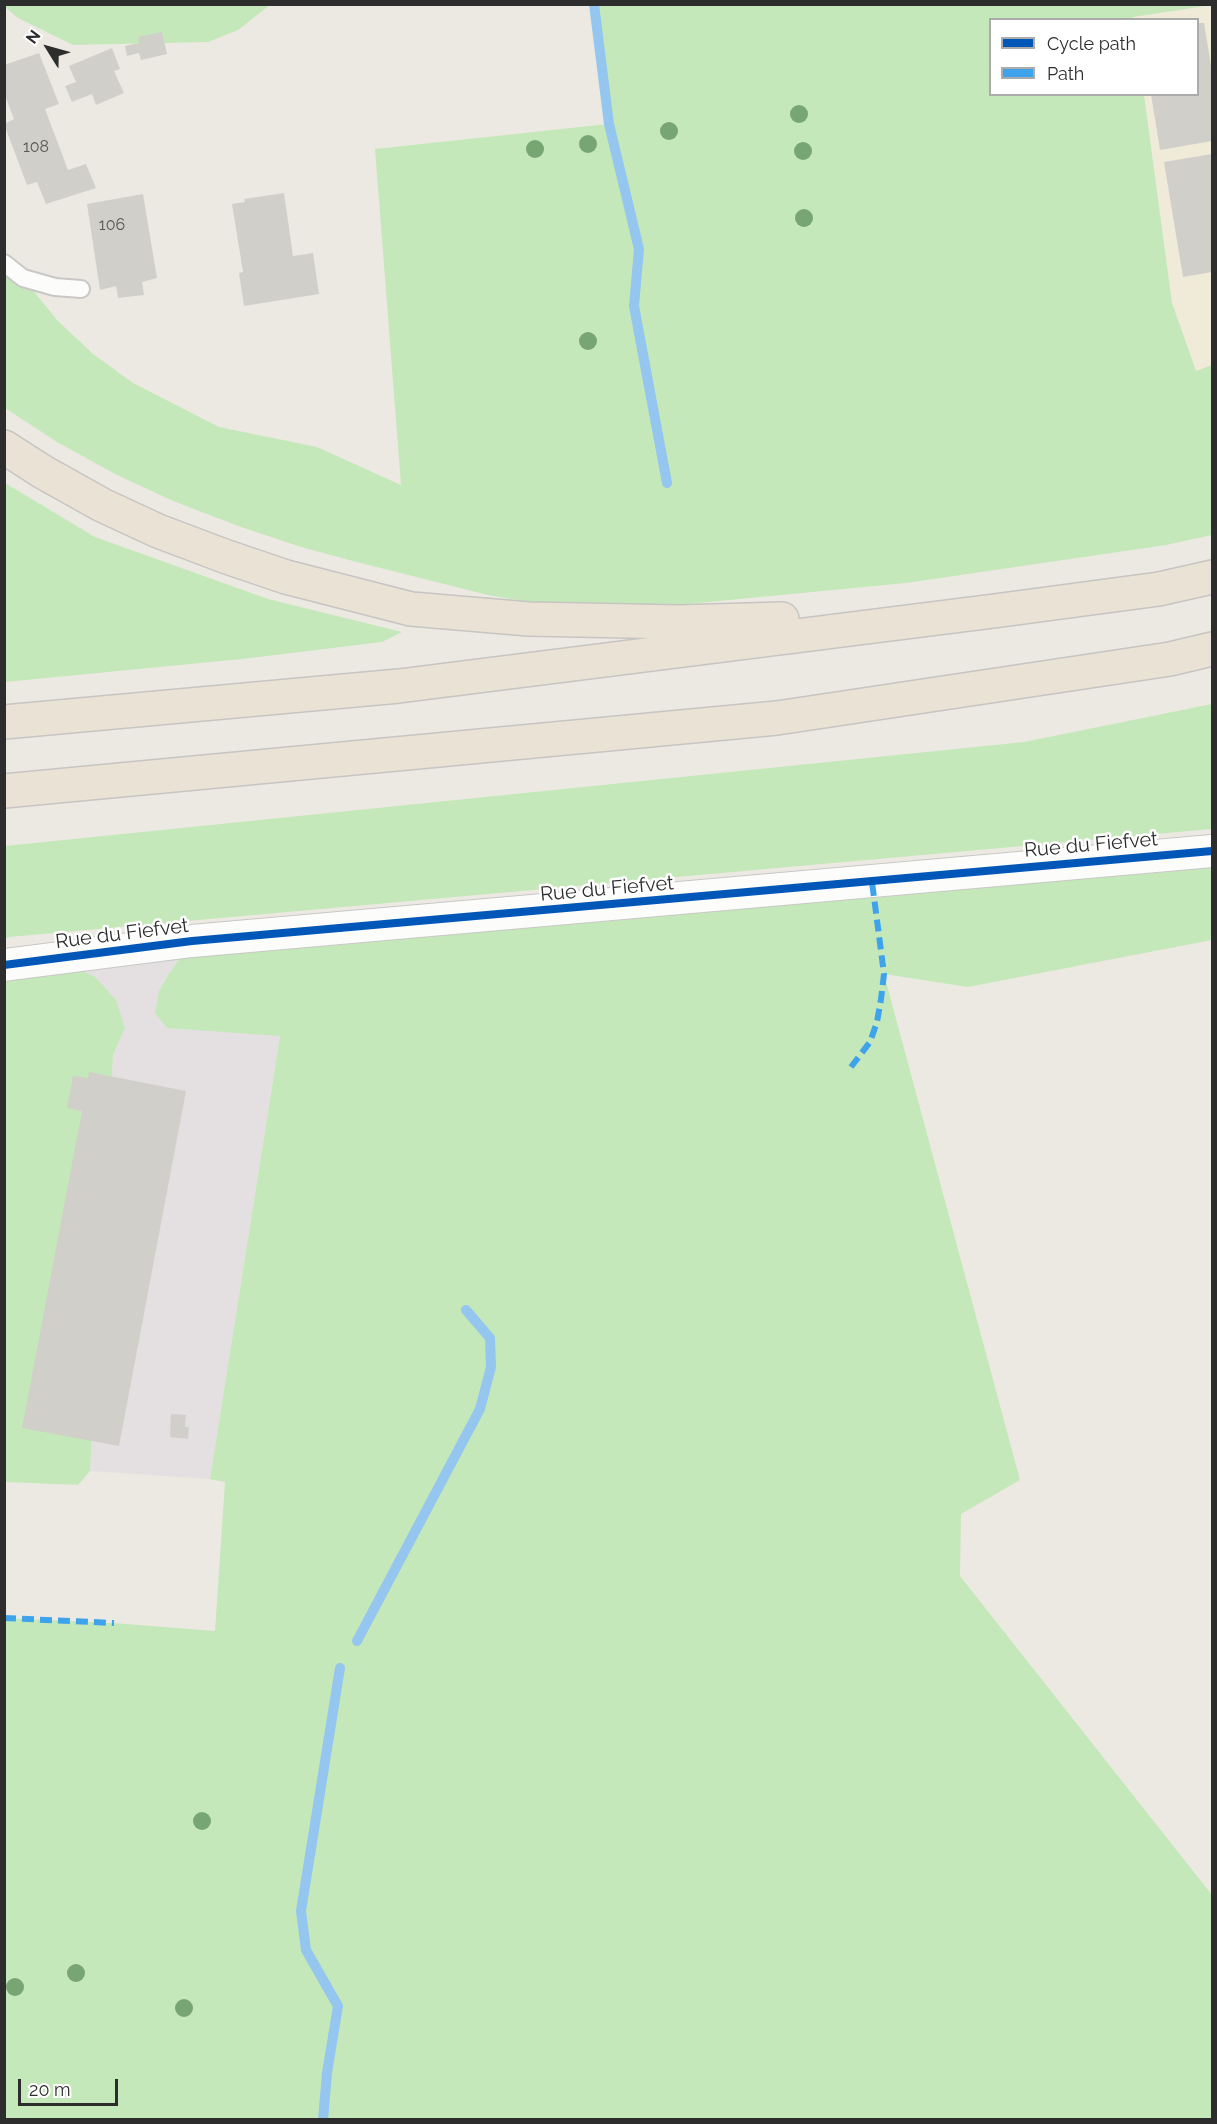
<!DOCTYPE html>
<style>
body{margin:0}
#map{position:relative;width:1217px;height:2124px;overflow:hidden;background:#ece9e2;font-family:Raleway,sans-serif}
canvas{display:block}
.frame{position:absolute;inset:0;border:6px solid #2d2d2d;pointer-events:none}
.legend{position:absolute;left:989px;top:18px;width:210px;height:78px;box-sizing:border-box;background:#fff;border:2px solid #ababab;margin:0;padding:8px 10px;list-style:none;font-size:18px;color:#2d2d2d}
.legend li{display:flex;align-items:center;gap:12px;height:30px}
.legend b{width:30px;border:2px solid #ababab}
.north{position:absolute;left:18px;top:18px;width:60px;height:60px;-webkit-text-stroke:4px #fff;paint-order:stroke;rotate:307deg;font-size:16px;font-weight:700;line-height:24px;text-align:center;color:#2d2d2d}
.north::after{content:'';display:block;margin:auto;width:21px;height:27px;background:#2d2d2d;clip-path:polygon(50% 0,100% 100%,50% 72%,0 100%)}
.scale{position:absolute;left:18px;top:2079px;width:100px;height:27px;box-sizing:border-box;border:3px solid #2d2d2d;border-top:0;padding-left:8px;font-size:18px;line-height:21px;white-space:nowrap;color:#2d2d2d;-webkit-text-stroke:4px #fff;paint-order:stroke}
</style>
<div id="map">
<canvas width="1217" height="2124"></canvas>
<div class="frame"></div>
<ul class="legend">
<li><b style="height:8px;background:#0057b8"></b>Cycle path</li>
<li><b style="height:8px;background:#3ea3eb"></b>Path</li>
</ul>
<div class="north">N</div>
<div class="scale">20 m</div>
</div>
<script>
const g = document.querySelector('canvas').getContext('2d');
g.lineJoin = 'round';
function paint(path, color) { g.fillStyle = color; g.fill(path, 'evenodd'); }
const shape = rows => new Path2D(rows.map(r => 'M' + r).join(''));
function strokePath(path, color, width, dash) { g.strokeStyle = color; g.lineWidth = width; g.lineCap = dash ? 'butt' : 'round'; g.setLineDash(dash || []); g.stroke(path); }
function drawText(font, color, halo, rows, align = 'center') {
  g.font = font + ' Raleway,sans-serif'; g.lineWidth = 5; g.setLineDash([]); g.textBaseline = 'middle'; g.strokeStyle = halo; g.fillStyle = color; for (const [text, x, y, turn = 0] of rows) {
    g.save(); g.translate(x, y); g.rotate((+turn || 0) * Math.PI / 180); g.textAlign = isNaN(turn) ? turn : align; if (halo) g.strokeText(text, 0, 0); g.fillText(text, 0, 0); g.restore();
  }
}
const industrial = shape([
 [192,941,168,975,159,991,280,1035,210,1479,90,1471,113,1055,125,1028,57,959]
]);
const education = shape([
 [1212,6,1212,365,1196,371,1172,303,1144,95,1198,94,1198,20,1133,20,1133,17]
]);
const green = shape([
 [4,5,270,5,238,30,208,42,73,45,18,18,5,7],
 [594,5,1212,5,1133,17,1133,19,990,20,990,94,1144,95,1172,303,1196,371,1212,365,1212,535,1166,545,906,583,677,605,558,607,488,595,353,561,301,547,241,527,173,501,117,475,57,442,5,408,4,263,23,278,57,320,93,354,133,383,219,427,317,447,401,485,375,149,608,124],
 [5,483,95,537,268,599,402,632,382,642,242,659,5,682],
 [1212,704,1212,829,9,937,5,939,5,846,1024,742],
 [1212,851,1212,940,968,987,884,974,1020,1480,961,1514,960,1576,1212,1895,1212,2119,5,2120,5,1618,114,1623,215,1631,225,1482,210,1479,280,1036,167,1028,155,1013,159,991,168,975,192,941],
 [57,959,95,977,116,1000,125,1028,113,1055,90,1471,78,1485,5,1482,5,965]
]);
const stream = shape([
 [594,4,609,124,639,249,634,306,667,483],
 [357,1641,480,1409,491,1367,490,1338,466,1310],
 [323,2120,327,2073,338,2006,306,1950,301,1911,340,1668]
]);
const building = shape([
 [1198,23,1204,23,1212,72,1212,141,1160,150,1151,94,1198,94],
 [162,32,167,54,141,60,139,53,127,56,125,46,139,43,138,37],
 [112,48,120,69,114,71,124,93,96,105,92,94,72,102,65,86,76,82,69,66],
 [39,53,59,104,45,109,68,170,86,164,96,188,46,204,37,182,27,185,4,124,14,119,4,93,4,65],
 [1212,154,1212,272,1183,277,1164,162],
 [284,193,293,256,313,253,319,294,244,306,239,273,243,272,232,204,245,202,244,199],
 [143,194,157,278,142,282,144,295,118,298,116,286,100,290,87,204],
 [89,1072,186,1091,119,1446,22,1428,82,1111,67,1108,73,1076,88,1078],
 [171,1414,186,1415,185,1427,189,1427,188,1439,170,1437]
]);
const lane = shape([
 [4,263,23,278,55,287,81,289]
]);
const street = shape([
 [4,965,192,941,1212,851]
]);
const highway = shape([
 [4,447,43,472,102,505,158,531,227,557,286,577,411,609,529,619,680,622,782,619],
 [4,722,399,686,994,611,1159,589,1212,577],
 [4,791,777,718,1170,659,1212,649]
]);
const quiet = shape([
 [851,1067,870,1042,877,1022,881,999,884,974,872,882],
 [4,1618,114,1623]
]);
const cycleway = shape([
 [4,965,192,941,1212,851]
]);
const trees = [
 [799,114],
 [669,131],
 [588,144],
 [535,149],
 [803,151],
 [804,218],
 [588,341],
 [202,1821],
 [76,1973],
 [15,1987],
 [184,2008]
];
const numberNames = [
 ["108",36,147],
 ["106",112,225]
];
const streetNames = [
 ["Rue du Fiefvet",1091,845,-5],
 ["Rue du Fiefvet",607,889,-5],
 ["Rue du Fiefvet",122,934,-7]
];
paint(industrial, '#e4e0e1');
paint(education, '#efebd8');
paint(green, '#c5e8ba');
strokePath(stream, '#94c6ef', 10);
paint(building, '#d1cfc9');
strokePath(lane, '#c9c8c7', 20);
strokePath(street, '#c9c8c7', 34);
strokePath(highway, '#c6c5c3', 36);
strokePath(lane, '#fcfcfb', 16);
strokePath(street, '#fcfcfb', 32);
strokePath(highway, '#eae2d4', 33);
strokePath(quiet, '#3ea3eb', 6, [12, 6]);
strokePath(cycleway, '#0057b8', 8);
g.fillStyle = '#78a673';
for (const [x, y] of trees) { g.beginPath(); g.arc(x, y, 9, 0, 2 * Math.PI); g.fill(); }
drawText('16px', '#585756', null, numberNames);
drawText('20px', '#2d2d2d', '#fff', streetNames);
</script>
